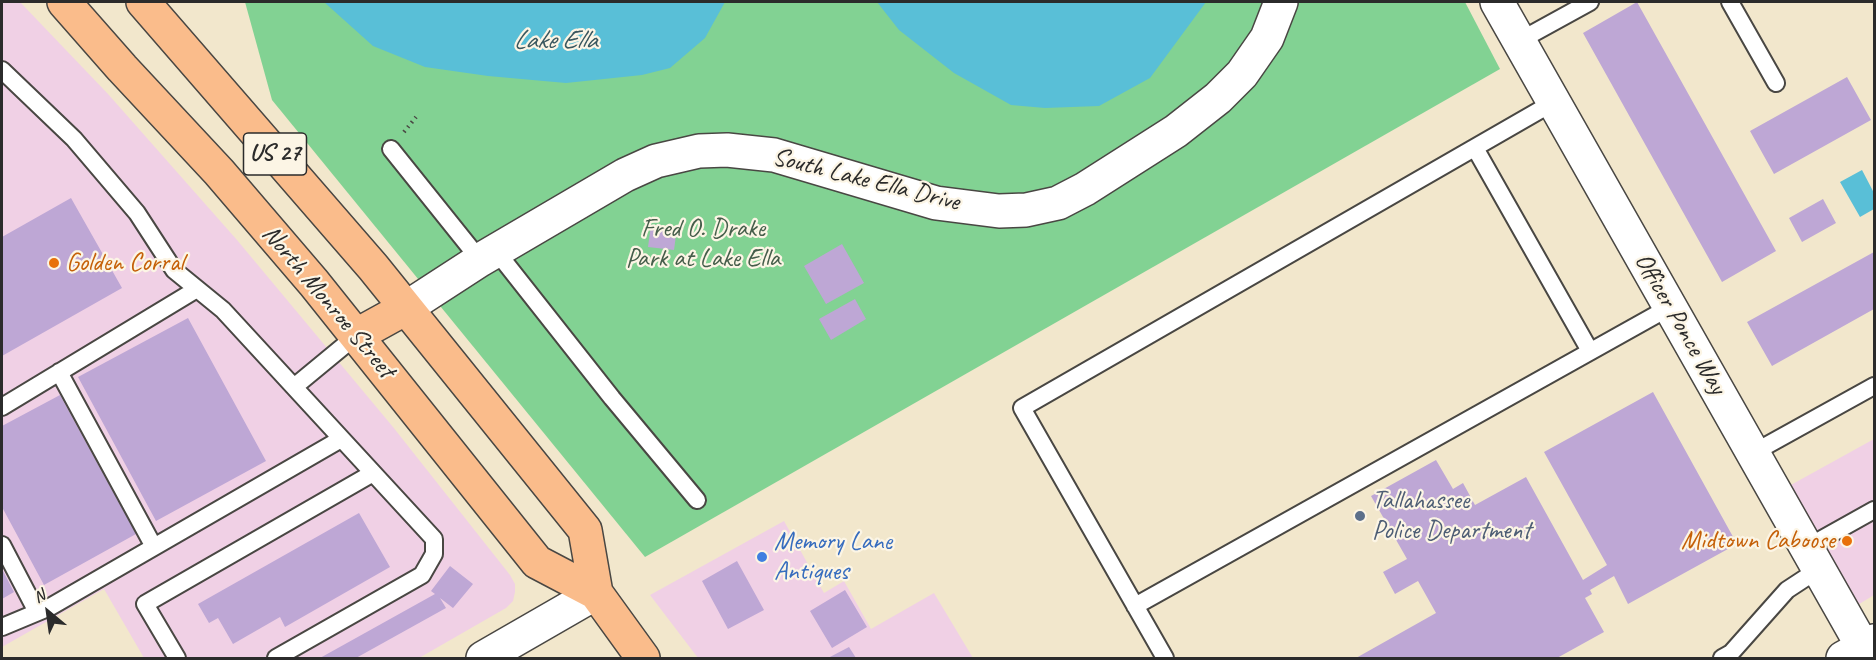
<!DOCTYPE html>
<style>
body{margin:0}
#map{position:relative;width:1876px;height:660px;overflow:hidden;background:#f2e7cc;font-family:Caveat,sans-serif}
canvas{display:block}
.frame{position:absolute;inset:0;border:3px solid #2b2b2b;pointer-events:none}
.north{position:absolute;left:18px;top:582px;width:60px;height:60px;-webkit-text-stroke:4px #fcf5e5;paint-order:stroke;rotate:331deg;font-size:16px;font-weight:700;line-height:24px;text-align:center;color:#2b2b2b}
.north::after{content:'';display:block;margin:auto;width:21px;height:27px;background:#2b2b2b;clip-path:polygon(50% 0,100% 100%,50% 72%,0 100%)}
</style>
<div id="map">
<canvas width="1876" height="660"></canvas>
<div class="frame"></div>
<div class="north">N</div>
</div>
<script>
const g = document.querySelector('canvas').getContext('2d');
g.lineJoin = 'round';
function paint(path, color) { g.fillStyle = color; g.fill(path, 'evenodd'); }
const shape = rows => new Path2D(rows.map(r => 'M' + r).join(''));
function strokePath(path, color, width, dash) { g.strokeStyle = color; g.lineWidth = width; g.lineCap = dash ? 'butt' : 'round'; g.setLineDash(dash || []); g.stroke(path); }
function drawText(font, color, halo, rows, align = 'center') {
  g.font = font + ' Caveat,sans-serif'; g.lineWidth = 4.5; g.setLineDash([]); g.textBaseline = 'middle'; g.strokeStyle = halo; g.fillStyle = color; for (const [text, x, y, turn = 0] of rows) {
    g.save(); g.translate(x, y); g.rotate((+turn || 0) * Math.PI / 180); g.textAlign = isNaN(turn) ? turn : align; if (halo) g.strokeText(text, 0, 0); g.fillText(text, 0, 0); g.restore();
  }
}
const built = shape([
 [2,2,20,2,108,94,237,240,393,427,510,575,515,584,515,592,513,601,506,608,419,658,144,658,104,589,2,647],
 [1874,439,1874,595,1856,606,1789,486],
 [784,521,824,593,844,581,871,629,934,593,973,658,698,658,650,595]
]);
const green = shape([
 [245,2,1465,2,1500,69,645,557,272,100]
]);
const water = shape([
 [324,2,725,2,705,38,670,68,642,75,566,83,488,76,425,67,373,46],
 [877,2,1206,2,1150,78,1099,106,1045,108,1011,105,954,73,899,30],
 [1862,170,1874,193,1874,209,1860,217,1840,182]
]);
const building = shape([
 [1637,2,1776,251,1722,282,1583,33],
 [1847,77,1871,120,1774,174,1750,131],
 [71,198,122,288,2,356,2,237],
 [1823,199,1836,223,1802,242,1789,218],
 [651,225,677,228,674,250,648,247],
 [842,244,864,283,826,304,804,266],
 [1874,252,1874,309,1772,366,1747,322],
 [855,299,866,319,831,340,819,319],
 [188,318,266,461,156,521,78,377],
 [1653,392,1737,544,1628,604,1614,576,1590,590,1592,594,1585,598,1604,632,1557,658,1356,658,1436,613,1418,581,1395,594,1383,572,1407,559,1371,496,1436,460,1453,489,1463,483,1475,505,1526,477,1583,580,1607,565,1544,452],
 [60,395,136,534,44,585,2,507,2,426],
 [359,513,390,567,285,627,280,617,233,644,218,618,209,623,198,604],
 [737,561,764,610,728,629,702,581],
 [450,566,473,584,453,608,440,598,446,608,356,658,320,658,435,594,431,591],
 [2,569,14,592,2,599],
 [845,590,867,627,832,648,810,611],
 [849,647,856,658,828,658]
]);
const path = shape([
 [404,132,416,117]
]);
const service = shape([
 [1730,2,1776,83],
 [1519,41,1590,2],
 [2,70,74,139,137,213,174,270,223,310,434,539,434,554,422,575,276,658],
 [1475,148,1590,351],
 [391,149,480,260],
 [496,251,612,398,697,500],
 [59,372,154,547],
 [294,387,357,335],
 [2,407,197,289],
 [1753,453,1874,386],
 [2,545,37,612],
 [1806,548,1874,510],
 [1135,606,1670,307],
 [2,627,50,607,341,439],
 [177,658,145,604,373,473],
 [1165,658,1022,408,1554,102],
 [1722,658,1731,653,1787,590,1819,569]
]);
const minor = shape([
 [1497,2,1863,647],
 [406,308,480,260,625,175,656,161,699,151,727,150,774,155,936,203,999,211,1026,210,1058,203,1085,189,1176,131,1218,98,1242,74,1267,38,1281,2],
 [483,658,596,593]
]);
const tertiary = shape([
 [1843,658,1874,641]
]);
const primary = shape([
 [64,2,122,68,219,172,314,283,537,562,596,593,643,658],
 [143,2,373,267,585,530,596,593],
 [357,335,406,308]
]);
const markers = [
 [54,263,6,"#e8710a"],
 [1360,516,6,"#5c6f8a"],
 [1847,541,6,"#e8710a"],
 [762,557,6,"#3f7fe0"]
];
const shields = [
 [275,154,63]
];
const shieldNames = [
 ["US 27",275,154]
];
const streetNames = [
 ["South Lake Ella Drive",866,180,14],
 ["North Monroe Street",328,302,50],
 ["Officer Ponce Way",1680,324,60]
];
const parkNames = [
 ["Fred O. Drake",703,229],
 ["Park at Lake Ella",703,259]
];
const foodNames = [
 ["Golden Corral",66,263],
 ["Midtown Caboose",1835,541,"right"]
];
const serviceNames = [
 ["Tallahassee",1372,501],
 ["Police Department",1372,531]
];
const shopNames = [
 ["Memory Lane",774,542],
 ["Antiques",774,572]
];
const waterNames = [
 ["Lake Ella",555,41]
];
paint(built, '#f0d0e5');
paint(green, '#82d293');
paint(water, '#59bfd7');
paint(building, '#bea7d5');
strokePath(service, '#494743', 20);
strokePath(minor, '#494743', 36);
strokePath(tertiary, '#494743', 36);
strokePath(primary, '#494743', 36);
strokePath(path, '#494743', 4, [1.5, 4.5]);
strokePath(service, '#fff', 16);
strokePath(minor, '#fff', 33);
strokePath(tertiary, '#fff', 33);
strokePath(primary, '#fabc8b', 33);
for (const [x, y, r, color] of markers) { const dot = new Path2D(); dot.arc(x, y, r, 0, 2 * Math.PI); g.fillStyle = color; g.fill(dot); strokePath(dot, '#fcf5e5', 2); }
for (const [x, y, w] of shields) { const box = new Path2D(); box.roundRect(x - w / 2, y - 21, w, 42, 4.5); g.fillStyle = '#fcf5e5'; g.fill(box); strokePath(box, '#2b2b2b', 1.5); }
drawText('bold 24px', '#2b2b2b', null, shieldNames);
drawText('26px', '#2b2b2b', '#fcf5e5', streetNames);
drawText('26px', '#455d4a', '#fcf5e5', parkNames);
drawText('26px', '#c56008', '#fcf5e5', foodNames, 'left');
drawText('26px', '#4e5e75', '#fcf5e5', serviceNames, 'left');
drawText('26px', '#366cbe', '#fcf5e5', shopNames, 'left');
drawText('italic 27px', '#39575f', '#fcf5e5', waterNames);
</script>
